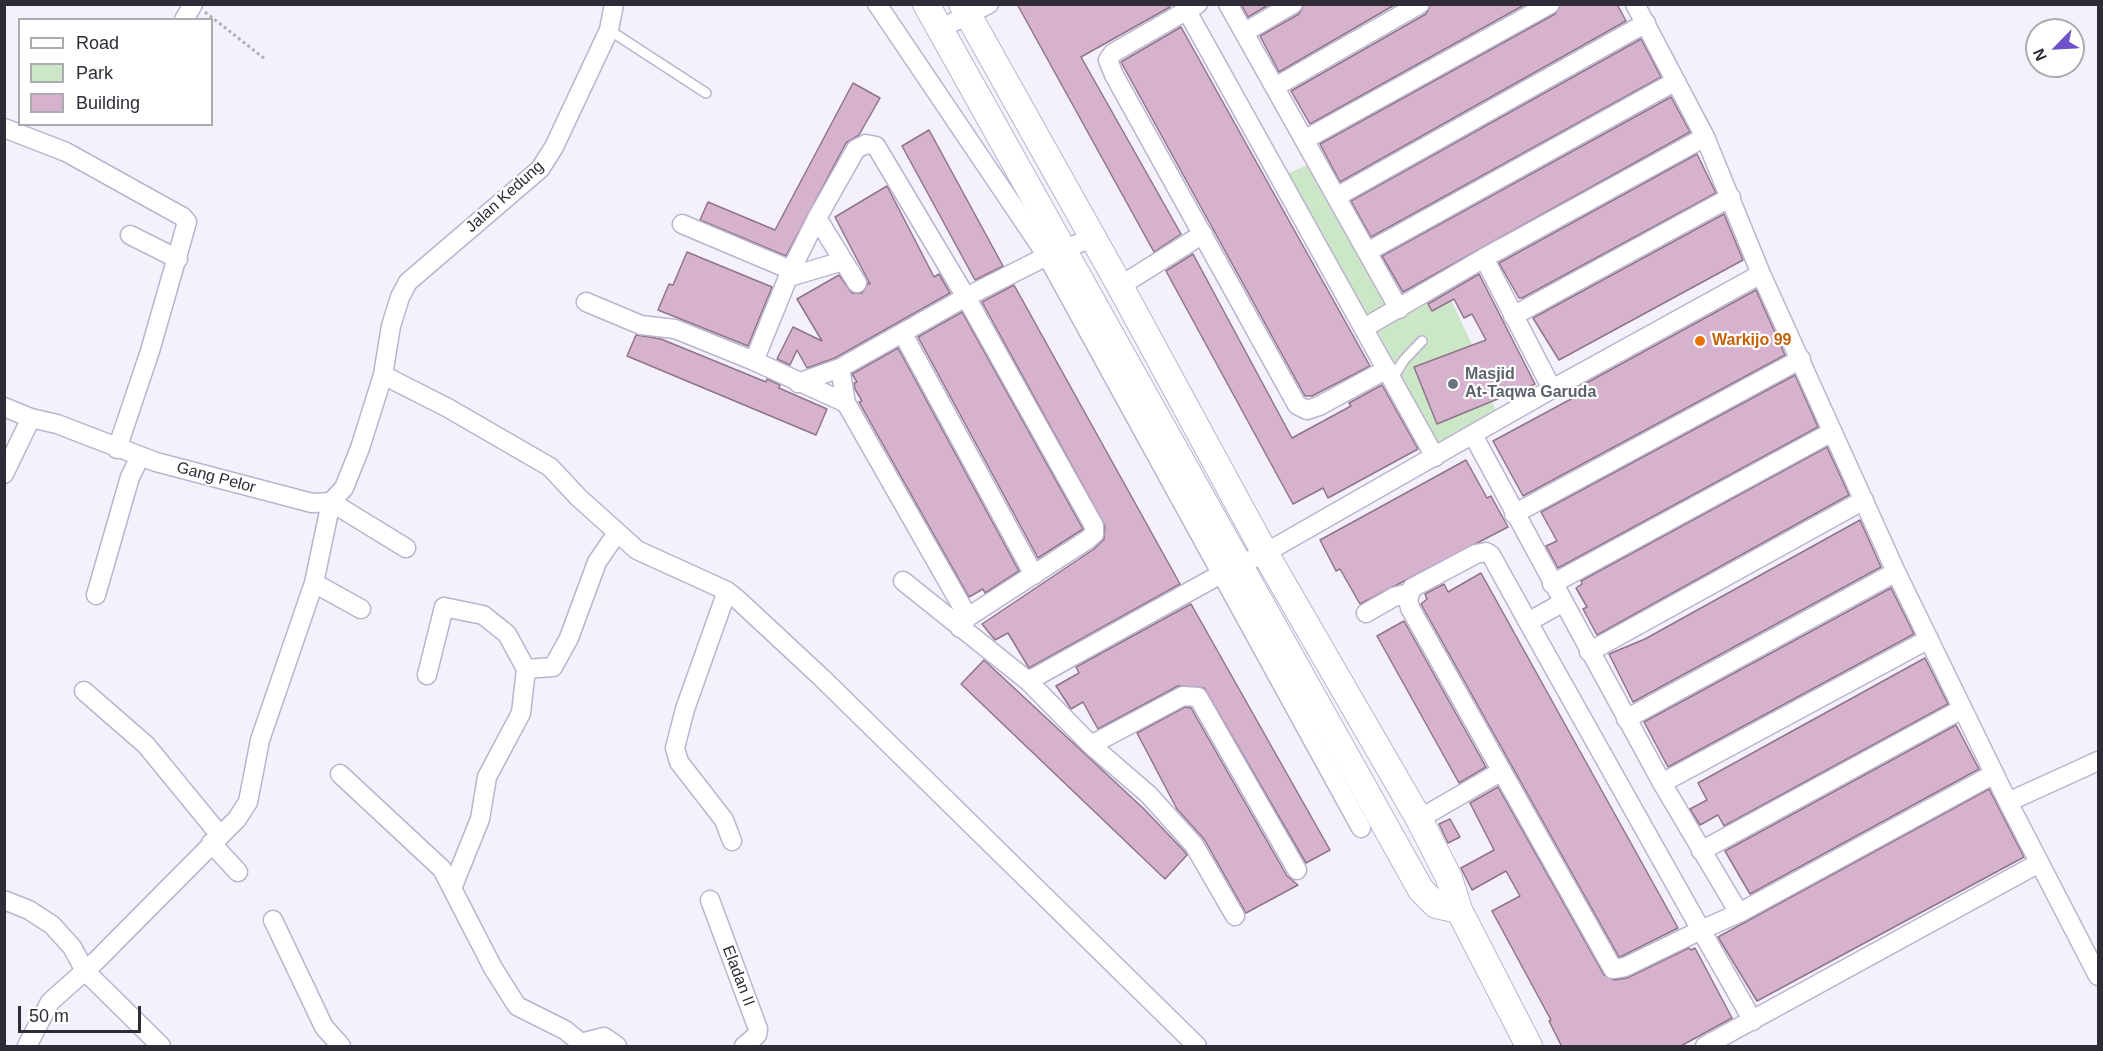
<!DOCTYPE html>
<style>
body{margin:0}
#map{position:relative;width:2103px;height:1051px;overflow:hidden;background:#f4f1fd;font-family:Arial,sans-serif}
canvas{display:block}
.frame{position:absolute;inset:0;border:6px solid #2f2c37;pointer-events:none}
.legend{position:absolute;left:18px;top:18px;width:195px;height:108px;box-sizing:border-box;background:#fff;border:2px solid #acabaf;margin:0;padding:8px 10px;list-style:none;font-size:18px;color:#2f2c37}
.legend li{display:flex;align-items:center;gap:12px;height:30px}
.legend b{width:30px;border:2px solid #acabaf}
.north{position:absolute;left:2025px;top:18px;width:60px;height:60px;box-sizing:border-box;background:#fff;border:2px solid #acabaf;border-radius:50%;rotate:246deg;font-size:16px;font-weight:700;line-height:24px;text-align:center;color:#2f2c37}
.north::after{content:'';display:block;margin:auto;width:21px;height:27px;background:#6f51ca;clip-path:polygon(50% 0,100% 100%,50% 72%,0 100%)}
.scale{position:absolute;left:18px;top:1006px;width:123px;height:27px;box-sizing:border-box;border:3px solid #2f2c37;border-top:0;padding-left:8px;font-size:18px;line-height:21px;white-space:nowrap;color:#2f2c37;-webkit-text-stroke:4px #fff;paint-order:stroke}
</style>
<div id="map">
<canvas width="2103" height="1051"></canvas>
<div class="frame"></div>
<ul class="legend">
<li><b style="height:8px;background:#fff"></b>Road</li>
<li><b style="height:16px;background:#cce7c7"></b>Park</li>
<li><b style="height:16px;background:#d7b2cf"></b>Building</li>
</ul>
<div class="north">N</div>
<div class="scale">50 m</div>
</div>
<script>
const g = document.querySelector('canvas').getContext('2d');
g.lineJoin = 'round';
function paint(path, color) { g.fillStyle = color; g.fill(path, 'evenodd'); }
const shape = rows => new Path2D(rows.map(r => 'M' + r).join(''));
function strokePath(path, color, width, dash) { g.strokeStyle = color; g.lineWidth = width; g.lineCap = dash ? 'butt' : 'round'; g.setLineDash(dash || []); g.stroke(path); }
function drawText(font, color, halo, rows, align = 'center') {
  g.font = font + ' Arial,sans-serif'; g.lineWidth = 4.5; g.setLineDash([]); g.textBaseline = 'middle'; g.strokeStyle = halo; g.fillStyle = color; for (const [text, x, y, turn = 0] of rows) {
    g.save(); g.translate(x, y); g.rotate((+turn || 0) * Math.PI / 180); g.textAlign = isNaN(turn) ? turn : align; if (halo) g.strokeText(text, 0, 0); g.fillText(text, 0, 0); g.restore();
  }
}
const green = shape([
 [1313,162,1397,309,1362,326,1280,177],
 [1445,288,1471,342,1498,417,1438,449,1369,328]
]);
const building = shape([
 [1017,4,1169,4,1170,7,1081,57,1181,234,1154,252,1017,4],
 [1241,4,1270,4,1248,17,1241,4],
 [1304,4,1396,4,1279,72,1260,36,1299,14,1304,4],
 [1431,4,1526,4,1310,124,1291,91,1426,14,1431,4],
 [1561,4,1617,4,1626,21,1340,182,1320,144,1555,14,1561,4],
 [1181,27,1370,366,1312,396,1305,396,1121,62,1181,27],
 [1641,39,1661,77,1371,237,1351,201,1641,39],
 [853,83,880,98,859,135,846,143,786,256,700,220,708,202,775,230,853,83],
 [1671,97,1690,132,1403,292,1382,256,1671,97],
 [929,130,1003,266,975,280,902,146,929,130],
 [1697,154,1716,193,1522,298,1519,298,1499,263,1697,154],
 [887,186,934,277,939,274,950,293,835,358,807,368,797,350,790,365,777,359,793,327,822,341,797,299,839,275,852,293,862,293,868,283,870,284,835,217,887,186],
 [1724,214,1743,260,1559,360,1533,318,1724,214],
 [687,252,772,287,748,346,658,310,669,284,673,285,687,252],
 [1193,254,1292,438,1351,406,1349,403,1382,385,1418,449,1328,498,1323,488,1293,504,1166,271,1193,254],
 [1479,274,1535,384,1513,395,1512,393,1437,424,1414,367,1486,340,1472,314,1464,318,1454,299,1432,311,1428,304,1479,274],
 [1014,285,1180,584,1029,668,1008,633,995,640,982,624,1094,549,1104,539,1105,526,982,302,1014,285],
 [1756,290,1785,355,1523,496,1493,441,1573,398,1570,392,1756,290],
 [962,312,1083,529,1038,558,918,337,962,312],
 [636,335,661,339,766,382,767,379,780,385,779,388,827,409,816,435,627,356,636,335],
 [898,348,1019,571,985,593,983,589,969,597,859,402,862,401,855,389,854,383,857,382,852,374,898,348],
 [1795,375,1818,427,1558,568,1546,546,1557,541,1541,512,1795,375],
 [1827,447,1849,495,1597,635,1583,609,1587,607,1576,588,1582,584,1581,581,1827,447],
 [1466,460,1487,498,1491,496,1508,527,1360,604,1340,569,1336,571,1320,540,1466,460],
 [1860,520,1881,567,1633,702,1609,654,1645,639,1860,520],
 [1481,573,1678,928,1622,956,1619,957,1421,604,1427,599,1425,594,1444,584,1448,592,1481,573],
 [1891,588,1914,634,1668,767,1644,722,1891,588],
 [1191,604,1330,850,1306,863,1204,688,1178,686,1098,729,1083,702,1071,709,1056,686,1079,673,1076,667,1191,604],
 [1404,621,1486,767,1459,783,1377,636,1404,621],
 [1925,658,1948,704,1724,826,1718,815,1700,825,1690,809,1707,800,1698,783,1925,658],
 [984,660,1144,809,1185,852,1187,855,1165,879,961,684,984,660],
 [1185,707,1191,708,1287,876,1298,885,1246,913,1204,839,1177,809,1137,733,1185,707],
 [1956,725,1979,769,1750,894,1725,851,1956,725],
 [1498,787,1604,975,1614,980,1627,978,1689,948,1691,950,1695,948,1732,1018,1679,1047,1562,1047,1549,1021,1551,1020,1492,911,1520,896,1506,871,1472,890,1461,868,1494,850,1470,803,1498,787],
 [1989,789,2024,857,1757,1001,1718,937,1989,789],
 [1450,819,1460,837,1448,843,1439,824,1450,819]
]);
const path = shape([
 [205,12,265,59]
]);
const lane = shape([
 [609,30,706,93],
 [1392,379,1404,360,1422,341]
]);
const street = shape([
 [877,4,1047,256,1361,828],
 [1198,4,1113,53,1108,60,1114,75,1297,405,1307,410,1319,406,1387,369],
 [1228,4,1399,309],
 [1635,4,1705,137,1761,274,1896,572,2008,802,2098,976],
 [1187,11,1435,457],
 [184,20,193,4],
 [940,29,989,4],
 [1245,32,1293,4],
 [1275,87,1420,4],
 [4,128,66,152,183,217,187,222,150,351,117,449],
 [1304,140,1550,4],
 [1336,197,1646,23],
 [817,218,857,283],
 [682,224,791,270],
 [130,235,178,259],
 [1367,252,1676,81],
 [1484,258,1552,389],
 [789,277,843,261],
 [1120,286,1203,234],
 [586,302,641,325,675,329,754,361,846,403],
 [1513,316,1731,197],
 [1364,328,1484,258,1705,137],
 [903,334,1034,575],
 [754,361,791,270,817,218,856,149,866,144,876,146,966,297,1094,526,1094,534,1087,540,968,617],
 [383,375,448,408,550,467,578,497,637,550,727,591,736,598,822,678,1197,1046],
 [798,383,840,368],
 [4,407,31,418],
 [1473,435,1662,783,1739,913],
 [4,474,31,418,57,424,156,462,312,503,331,502,344,488,360,448,383,375,391,326,400,297,408,282,540,169,554,147,609,30,614,4],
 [1514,514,1801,359],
 [903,581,1028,681,1091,745,1149,795,1194,845,1235,916],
 [314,583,361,609],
 [1552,584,1832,432],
 [727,591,685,709,675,748,679,762,724,820,732,841],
 [96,595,130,477,140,457],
 [1366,613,1394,597,1409,593],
 [1528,622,1562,603],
 [960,628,968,617,846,403,840,368,966,297,1047,256,1092,238],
 [1589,652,1864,500],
 [427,675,444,607,483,615,507,634,526,669,553,667,569,638,597,562,617,533],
 [1028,681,1221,574,1265,553,1552,389,1761,274],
 [84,691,146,745,219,834],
 [1626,719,1896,572],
 [1091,745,1183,696,1198,697,1297,870],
 [340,774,442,869,493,968,517,1006,565,1030,581,1043,604,1037,617,1046],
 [1662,783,1929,639],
 [2008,802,2098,761],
 [1419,819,1502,771],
 [211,843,238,872],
 [1701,851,1962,709],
 [453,886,480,819,487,777,521,713,526,669],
 [4,900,29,910,52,925,72,947,85,971,161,1046],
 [710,900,758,1029,757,1035,744,1046],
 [273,920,324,1027,341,1046],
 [1753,1021,1701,930,1528,622,1491,555,1486,552,1476,554,1412,588,1408,600,1410,608,1613,969,1625,967,1701,930,1739,913,1994,774],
 [27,1046,50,1002,96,961,237,819,248,802,260,740,314,583,331,502,406,548],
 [1705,1046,2039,863]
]);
const secondary = shape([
 [926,4,1421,890,1436,905,1459,910],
 [962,4,1120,286,1265,553,1419,819,1449,878,1459,910,1529,1046]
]);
const markers = [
 [1700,341,6,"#e8710a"],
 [1453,384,6,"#6b7280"]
];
const streetNames = [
 ["Jalan Kedung",505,197,-42],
 ["Gang Pelor",216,478,15],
 ["Eladan II",738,976,69]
];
const foodNames = [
 ["Warkijo 99",1712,341]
];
const worshipNames = [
 ["Masjid",1465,375],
 ["At-Taqwa Garuda",1465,393]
];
paint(green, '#cce7c7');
paint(building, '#d7b2cf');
strokePath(building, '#8e7588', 1.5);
strokePath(lane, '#bbb3cf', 12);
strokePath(street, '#bbb3cf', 21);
strokePath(secondary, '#bbb3cf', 28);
strokePath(path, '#b3b0bc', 3, [3, 3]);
strokePath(lane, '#fff', 9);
strokePath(street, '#fff', 18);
strokePath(secondary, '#fff', 26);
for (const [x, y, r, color] of markers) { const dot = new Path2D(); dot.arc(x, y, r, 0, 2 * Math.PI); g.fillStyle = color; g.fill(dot); strokePath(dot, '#fff', 2); }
drawText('16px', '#2f2c37', '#fff', streetNames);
drawText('bold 16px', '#c56008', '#fff', foodNames, 'left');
drawText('bold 16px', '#5b616d', '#fff', worshipNames, 'left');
</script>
